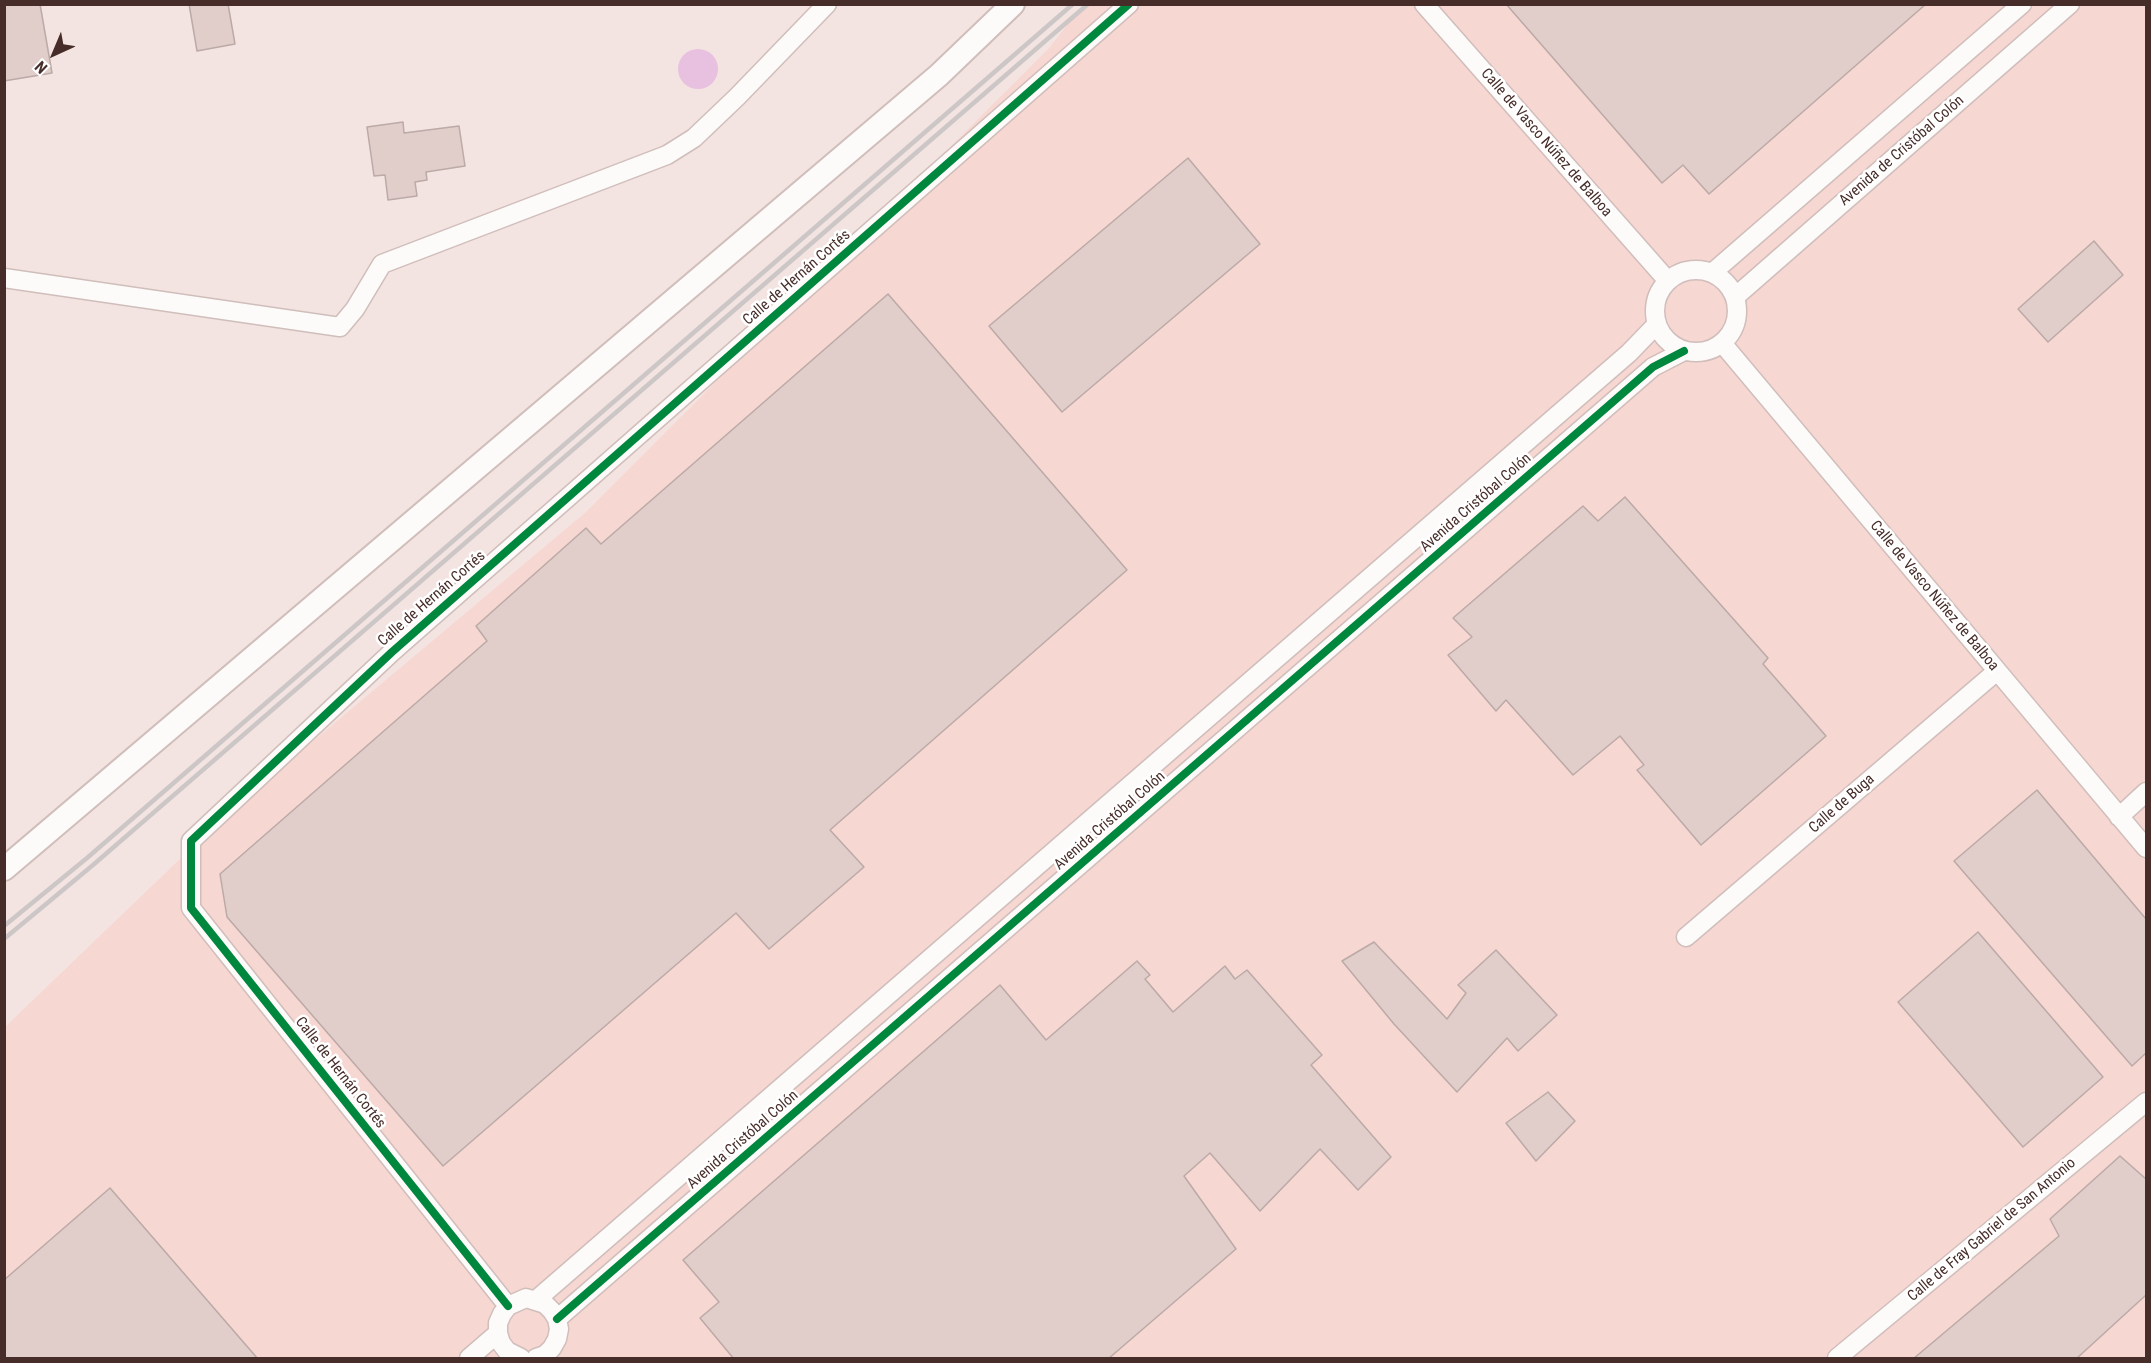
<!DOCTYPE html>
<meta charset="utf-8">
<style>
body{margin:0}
#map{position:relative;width:2151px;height:1363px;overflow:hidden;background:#f3e4e1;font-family:"Roboto Condensed",sans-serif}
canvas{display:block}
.frame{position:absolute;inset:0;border:6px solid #462d29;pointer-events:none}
.north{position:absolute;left:24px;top:24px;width:60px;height:60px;-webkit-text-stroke:4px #fff;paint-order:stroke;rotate:224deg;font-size:16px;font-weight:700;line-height:24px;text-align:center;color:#462d29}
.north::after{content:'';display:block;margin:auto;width:21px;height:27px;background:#462d29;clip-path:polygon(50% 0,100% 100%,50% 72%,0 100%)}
</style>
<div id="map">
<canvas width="2151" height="1363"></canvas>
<div class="frame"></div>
<div class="north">N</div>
</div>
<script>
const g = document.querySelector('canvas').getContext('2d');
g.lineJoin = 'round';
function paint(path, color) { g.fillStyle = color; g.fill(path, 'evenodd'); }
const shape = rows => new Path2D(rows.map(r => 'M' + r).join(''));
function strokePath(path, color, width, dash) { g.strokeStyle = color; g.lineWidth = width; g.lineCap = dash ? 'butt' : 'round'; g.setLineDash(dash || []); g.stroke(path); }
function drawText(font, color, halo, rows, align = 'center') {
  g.font = font + ' "Roboto Condensed",sans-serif'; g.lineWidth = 5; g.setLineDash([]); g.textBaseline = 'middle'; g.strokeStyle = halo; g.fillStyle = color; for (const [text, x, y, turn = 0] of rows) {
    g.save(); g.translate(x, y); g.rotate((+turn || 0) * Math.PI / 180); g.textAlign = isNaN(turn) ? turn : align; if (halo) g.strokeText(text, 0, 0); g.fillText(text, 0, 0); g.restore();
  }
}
const built = shape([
 [1083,5,2146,5,2146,1358,5,1358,5,1027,231,810,586,512,1050,47]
]);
const water = shape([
 '678 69a20 20 0 1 1 40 0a20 20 0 1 1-40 0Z'
]);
const building = shape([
 [4,4,40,4,52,73,4,81,4,4],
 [189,4,228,4,235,44,197,51,189,4],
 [1506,4,1926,4,1709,194,1683,165,1662,183,1506,4],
 [403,122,404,133,459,126,465,166,426,172,427,180,415,182,417,196,388,200,385,175,374,176,367,127,403,122],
 [1188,158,1260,244,1062,412,989,326,1188,158],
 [2094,241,2123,275,2048,342,2018,309,2094,241],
 [888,294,1127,570,830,830,864,867,769,949,736,913,443,1166,227,917,220,874,487,641,476,626,586,528,601,544,888,294],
 [1625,497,1768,658,1763,664,1826,736,1701,845,1637,770,1644,765,1620,736,1573,775,1506,700,1496,711,1448,655,1472,637,1453,618,1583,506,1598,521,1625,497],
 [2037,790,2146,919,2146,1053,2132,1066,1954,861,2037,790],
 [1978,932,2103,1077,2023,1147,1898,1002,1978,932],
 [1374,942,1447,1019,1466,993,1458,985,1496,950,1557,1015,1518,1051,1507,1038,1457,1092,1394,1024,1342,961,1374,942],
 [1137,961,1150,975,1145,979,1173,1012,1225,966,1235,979,1247,970,1322,1055,1311,1065,1391,1157,1358,1190,1320,1149,1260,1211,1210,1153,1184,1176,1236,1249,1108,1359,734,1359,700,1318,719,1302,683,1260,1000,985,1046,1040,1137,961],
 [1548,1092,1575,1121,1536,1161,1506,1123,1548,1092],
 [2120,1156,2146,1179,2146,1295,2076,1359,1913,1359,2059,1236,2050,1219,2120,1156],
 [110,1188,258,1359,4,1359,4,1280,110,1188]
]);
const minor = shape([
 [1424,4,1668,281],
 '1655 311a41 41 0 1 1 82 0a41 41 0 1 1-82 0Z',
 [1712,273,2022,4],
 [4,278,340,327,355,309,382,264,667,155,694,138,737,97,827,4],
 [1735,297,2070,4],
 [1722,343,2146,848],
 [2119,817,2146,792],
 [1686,937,1997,671],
 [536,1300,1629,353,1657,324],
 [508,1306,191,908,191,841,392,652,1129,4],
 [557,1319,1653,367,1684,351],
 [469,1358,498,1333],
 [521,1358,507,1351,501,1343,498,1333,498,1323,502,1314,508,1306,526,1298,545,1304,552,1311,557,1319,559,1329,557,1339,552,1348,545,1355,536,1358],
 [1837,1358,2146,1102]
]);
const major = shape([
 [4,869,939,75,1013,4]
]);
const rail = shape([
 [4,926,87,858,1073,4],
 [4,939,93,865,1088,4]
]);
const cycleway = shape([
 [508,1306,191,908,191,841,392,652,1129,4],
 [557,1319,1653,367,1684,351]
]);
const streetNames = [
 ["Calle de Vasco Núñez de Balboa",1546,143,49],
 ["Avenida de Cristóbal Colón",1902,151,-41],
 ["Calle de Hernán Cortés",797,278,-41],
 ["Avenida Cristóbal Colón",1476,503,-41],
 ["Calle de Vasco Núñez de Balboa",1934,596,50],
 ["Calle de Hernán Cortés",432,599,-41],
 ["Calle de Buga",1842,804,-41],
 ["Avenida Cristóbal Colón",1110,821,-41],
 ["Calle de Hernán Cortés",340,1073,52],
 ["Avenida Cristóbal Colón",743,1140,-41],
 ["Calle de Fray Gabriel de San Antonio",1992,1230,-40]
];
paint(built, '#f7d7d2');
paint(water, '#e8c0e0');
paint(building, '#e1cdc9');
strokePath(building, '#bbaaa7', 1.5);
strokePath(minor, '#d0bebb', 21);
strokePath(major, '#d0bebb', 26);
strokePath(minor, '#fdfbfa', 18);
strokePath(major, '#fdfbfa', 22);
strokePath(rail, '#ccc7c6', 4.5);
strokePath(cycleway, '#00873e', 8);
drawText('15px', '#462d29', '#fff', streetNames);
</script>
